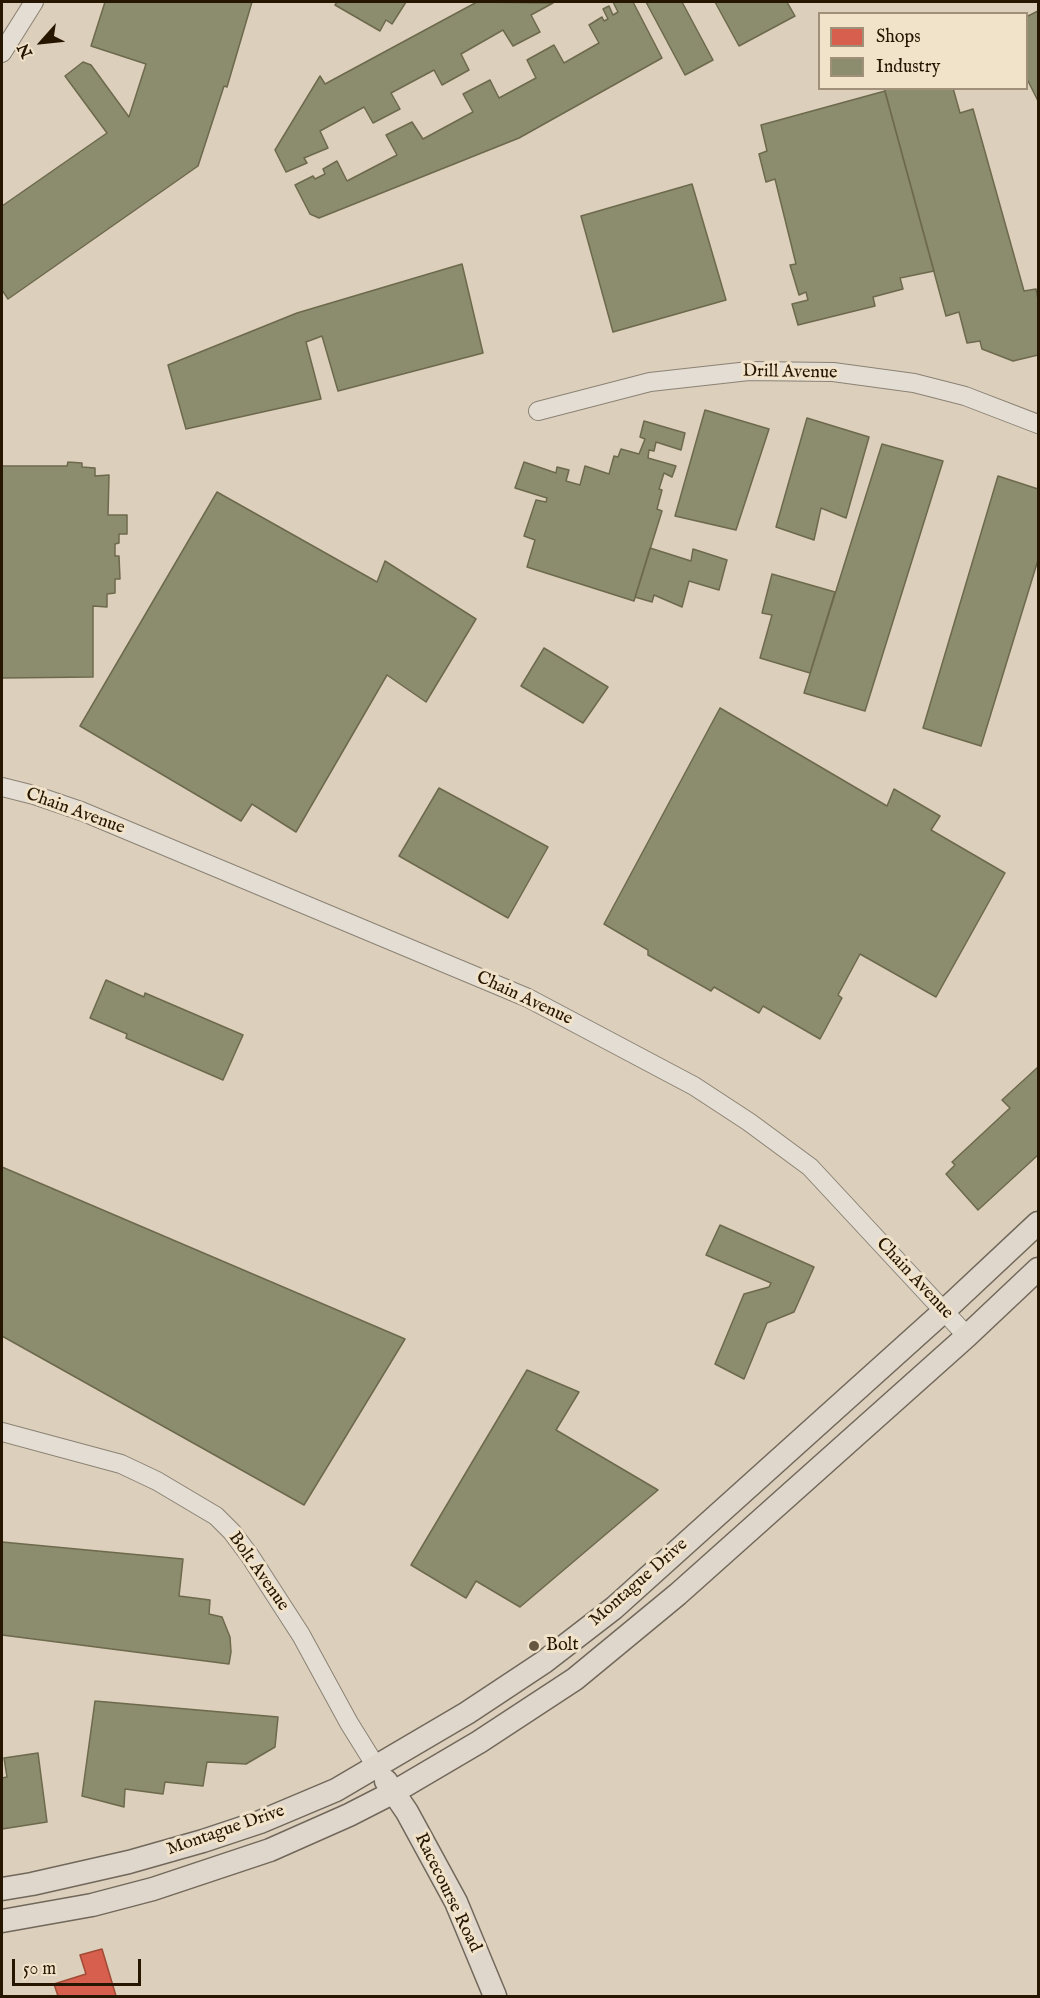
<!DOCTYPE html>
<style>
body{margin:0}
#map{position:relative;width:1040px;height:1998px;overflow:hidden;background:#dccfbb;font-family:"IM FELL English",serif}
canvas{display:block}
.frame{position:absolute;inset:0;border:3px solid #261600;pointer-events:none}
.legend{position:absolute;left:818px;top:12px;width:210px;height:78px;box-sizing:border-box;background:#f1e2ca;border:2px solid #a09079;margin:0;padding:8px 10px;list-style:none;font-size:18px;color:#261600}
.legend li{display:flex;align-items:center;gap:12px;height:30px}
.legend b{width:30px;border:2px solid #a09079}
.north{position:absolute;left:12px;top:12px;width:60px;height:60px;-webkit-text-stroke:4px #f1e2ca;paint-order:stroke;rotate:243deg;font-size:16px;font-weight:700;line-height:24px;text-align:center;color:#261600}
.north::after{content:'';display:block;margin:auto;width:21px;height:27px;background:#261600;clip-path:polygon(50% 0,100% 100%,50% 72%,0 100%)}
.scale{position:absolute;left:12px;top:1959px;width:129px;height:27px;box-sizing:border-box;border:3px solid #261600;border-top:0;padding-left:8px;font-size:18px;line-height:21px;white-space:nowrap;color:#261600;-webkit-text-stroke:4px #f1e2ca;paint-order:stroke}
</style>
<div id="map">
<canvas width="1040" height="1998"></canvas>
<div class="frame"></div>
<ul class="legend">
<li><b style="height:16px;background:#d6604d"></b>Shops</li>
<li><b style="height:16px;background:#8c8c6e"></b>Industry</li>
</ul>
<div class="north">N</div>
<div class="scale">50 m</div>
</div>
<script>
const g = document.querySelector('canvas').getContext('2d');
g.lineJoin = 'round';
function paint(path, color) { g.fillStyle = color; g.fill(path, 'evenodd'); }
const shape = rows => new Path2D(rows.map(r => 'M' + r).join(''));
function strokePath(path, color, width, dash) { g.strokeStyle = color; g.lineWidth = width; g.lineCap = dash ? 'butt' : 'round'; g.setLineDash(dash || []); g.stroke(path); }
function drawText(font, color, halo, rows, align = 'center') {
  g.font = font + ' "IM FELL English",serif'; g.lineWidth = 6; g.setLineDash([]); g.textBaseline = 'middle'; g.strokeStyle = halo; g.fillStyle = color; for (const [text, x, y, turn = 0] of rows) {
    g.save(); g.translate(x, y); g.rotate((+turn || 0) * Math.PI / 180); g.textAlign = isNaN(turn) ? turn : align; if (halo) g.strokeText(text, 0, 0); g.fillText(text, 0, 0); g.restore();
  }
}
const shops = shape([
 [102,1949,116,1996,58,1996,54,1984,86,1974,80,1955,102,1949]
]);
const industry = shape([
 [105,2,252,2,227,87,224,86,198,166,8,299,2,290,2,206,107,133,65,76,83,62,91,65,129,117,146,64,91,46,105,2],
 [337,2,406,2,392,24,386,20,380,31,335,5,337,2],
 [477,2,553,3,531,15,540,32,513,46,503,30,461,54,469,70,442,85,434,70,391,93,400,109,373,123,364,107,320,131,328,148,304,158,307,163,286,172,275,150,320,76,325,84,477,2],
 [613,2,633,2,662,58,519,138,319,218,310,214,295,185,313,176,315,179,325,174,323,169,337,161,347,181,397,155,386,135,412,122,423,139,473,112,463,94,490,80,499,98,536,78,527,60,554,45,564,63,599,43,589,25,602,17,604,21,608,19,603,9,609,6,613,15,618,12,613,2],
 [646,2,682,2,713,60,685,75,646,2],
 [715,2,787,2,795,16,739,46,715,2],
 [1038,11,1038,101,1026,77,1026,17,1038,11],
 [884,88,953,88,960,113,973,109,1024,291,1036,289,1038,299,1038,355,1013,361,982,349,980,341,967,343,959,312,946,316,884,88],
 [885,91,934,271,900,278,903,289,873,297,875,306,798,325,792,304,808,300,806,292,799,295,790,265,796,264,775,179,766,182,759,154,767,151,761,125,885,91],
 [692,184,726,300,613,332,581,216,692,184],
 [462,264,483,353,338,391,322,336,306,342,321,399,186,429,168,365,297,313,462,264],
 [705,410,769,429,736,530,675,516,705,410],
 [807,418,869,437,846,518,821,508,814,540,776,527,807,418],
 [644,421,685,433,681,450,656,442,654,451,649,450,648,458,676,466,672,477,664,473,659,489,662,490,657,509,662,511,634,601,527,567,535,540,524,536,536,500,546,502,547,498,515,488,524,462,556,473,557,467,569,470,566,481,580,485,585,466,609,474,614,456,618,457,621,449,639,454,645,439,640,437,644,421],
 [882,444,943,461,865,711,804,693,882,444],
 [68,462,82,463,82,467,95,468,95,476,109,475,108,515,127,515,127,534,119,534,119,543,115,544,115,556,119,556,120,579,115,579,115,593,107,594,107,607,93,606,93,677,2,678,2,466,67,466,68,462],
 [998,476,1038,489,1038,560,981,746,923,728,998,476],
 [217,492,377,582,385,561,476,619,426,702,387,675,296,832,252,804,241,821,80,726,217,492],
 [650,548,691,561,693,549,727,560,719,590,689,581,682,607,654,595,652,602,635,597,650,548],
 [772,574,835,592,810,673,760,658,772,615,762,613,772,574],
 [544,648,608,687,583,723,521,686,544,648],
 [720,708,887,806,894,789,940,816,931,830,1005,873,936,997,860,954,838,995,842,998,820,1039,763,1006,759,1013,714,987,711,991,648,955,648,950,604,924,720,708],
 [439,788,548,847,508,918,399,856,439,788],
 [106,980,144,997,145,993,243,1035,223,1080,126,1038,127,1034,90,1018,106,980],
 [1038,1067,1038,1155,978,1210,946,1174,955,1165,952,1162,1010,1108,1002,1100,1038,1067],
 [2,1167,405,1339,304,1505,2,1336,2,1167],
 [720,1225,814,1267,794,1312,767,1323,744,1379,715,1364,744,1294,769,1287,771,1283,706,1255,720,1225],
 [527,1370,579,1392,556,1430,658,1490,520,1607,476,1581,466,1598,411,1565,527,1370],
 [2,1542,183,1559,179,1596,210,1600,209,1614,222,1617,230,1637,231,1652,229,1664,2,1635,2,1542],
 [95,1701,278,1717,275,1747,246,1764,207,1762,203,1786,165,1782,163,1794,125,1789,124,1807,82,1796,95,1701],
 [38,1753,47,1822,2,1829,2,1778,7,1777,4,1758,38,1753]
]);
const minor = shape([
 [2,53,34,2],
 [538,411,650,382,749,371,833,372,914,383,965,396,1038,424],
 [2,787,34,795,81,811,528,998,694,1086,749,1122,810,1167,967,1336],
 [2,1432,121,1464,157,1481,216,1516,232,1532,250,1556,301,1635,349,1723,377,1768]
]);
const major = shape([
 [386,1781,407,1812,456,1902,495,1996],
 [2,1889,32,1884,129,1862,203,1841,260,1822,336,1790,467,1713,544,1662,614,1608,944,1311,1038,1223],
 [2,1921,92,1905,153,1889,270,1850,349,1815,394,1792,479,1742,575,1679,678,1594,967,1336,1038,1269]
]);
const markers = [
 [534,1646,6,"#665741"]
];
const streetNames = [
 ["Drill Avenue",790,373,1],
 ["Chain Avenue",75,812,20],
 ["Chain Avenue",524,999,25],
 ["Chain Avenue",914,1279,47],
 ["Bolt Avenue",258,1572,55],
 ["Montague Drive",639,1583,-41],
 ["Montague Drive",226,1831,-19],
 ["Racecourse Road",447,1893,64]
];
const poiNames = [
 ["Bolt",546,1646]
];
paint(shops, '#d6604d');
strokePath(shops, '#a14a36', 1.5);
paint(industry, '#8c8c6e');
strokePath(industry, '#6d694d', 1.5);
strokePath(minor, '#8b8274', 20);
strokePath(major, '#71685b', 25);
strokePath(minor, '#e3ddd3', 18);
strokePath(major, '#dfd7cb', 22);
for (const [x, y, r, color] of markers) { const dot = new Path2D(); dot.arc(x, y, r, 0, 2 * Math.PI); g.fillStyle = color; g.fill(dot); strokePath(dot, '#f1e2ca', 2); }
drawText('18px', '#261600', '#f1e2ca', streetNames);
drawText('18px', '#261600', '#f1e2ca', poiNames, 'left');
</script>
